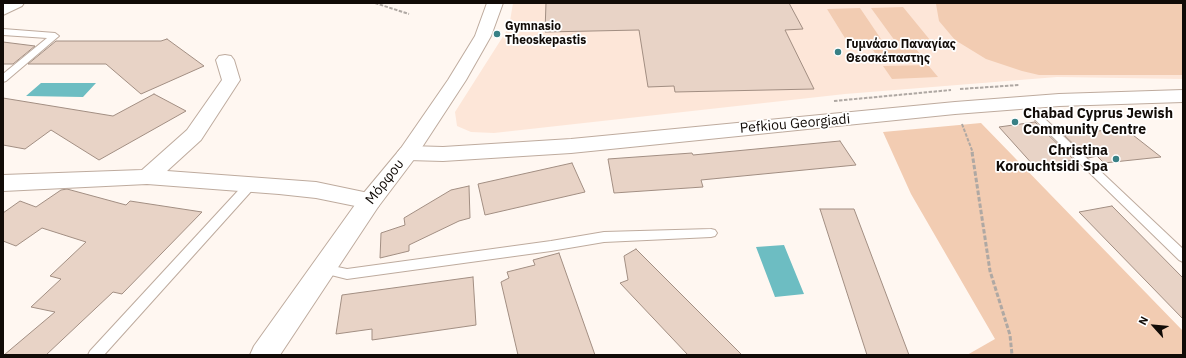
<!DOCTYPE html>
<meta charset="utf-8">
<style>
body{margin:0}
#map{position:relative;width:1186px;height:358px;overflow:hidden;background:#fff7f1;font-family:"IBM Plex Sans",sans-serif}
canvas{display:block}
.frame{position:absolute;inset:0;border:4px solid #110b07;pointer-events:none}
.north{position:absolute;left:1134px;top:306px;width:40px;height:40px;-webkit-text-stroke:3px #fff;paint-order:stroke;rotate:297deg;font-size:11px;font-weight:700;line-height:16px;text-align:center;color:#110b07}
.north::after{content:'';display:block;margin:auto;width:14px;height:18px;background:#110b07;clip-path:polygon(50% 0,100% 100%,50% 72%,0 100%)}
</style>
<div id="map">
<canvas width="1186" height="358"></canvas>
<div class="frame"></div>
<div class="north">N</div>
</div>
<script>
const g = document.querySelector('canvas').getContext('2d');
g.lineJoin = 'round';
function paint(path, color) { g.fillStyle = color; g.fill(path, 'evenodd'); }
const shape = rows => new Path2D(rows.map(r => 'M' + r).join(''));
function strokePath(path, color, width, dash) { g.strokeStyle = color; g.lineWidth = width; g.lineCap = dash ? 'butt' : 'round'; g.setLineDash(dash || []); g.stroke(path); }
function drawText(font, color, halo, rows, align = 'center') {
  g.font = font + ' "IBM Plex Sans",sans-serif'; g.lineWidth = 3.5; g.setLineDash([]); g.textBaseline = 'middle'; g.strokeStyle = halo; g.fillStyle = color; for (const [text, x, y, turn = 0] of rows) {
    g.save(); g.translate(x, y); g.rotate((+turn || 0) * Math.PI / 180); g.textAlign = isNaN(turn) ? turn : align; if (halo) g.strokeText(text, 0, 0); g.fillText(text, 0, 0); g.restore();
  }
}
const built = shape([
 [513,3,1183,3,1183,79,1057,77,845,94,494,133,471,132,457,126,455,112,509,27]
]);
const green = shape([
 [1183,3,1183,75,1039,75,1022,71,986,59,955,40,939,21,936,4],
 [903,7,930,40,895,41,871,8],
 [860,8,883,42,848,43,827,9],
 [916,49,925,60,881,62,873,50],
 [928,65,938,77,892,79,883,66],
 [981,123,1183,331,1183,355,967,355,995,339,911,194,883,132]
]);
const water = shape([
 [41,83,96,83,83,97,26,96],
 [784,245,804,294,775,297,756,247]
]);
const building = shape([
 [546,3,789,3,803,29,785,30,814,89,675,92,674,86,648,87,639,30,545,32,546,3],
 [167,39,204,66,141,94,106,64,28,64,56,41,161,41,167,39],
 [3,42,35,46,13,64,3,64,3,42],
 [154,94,186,111,99,160,51,130,25,149,3,145,3,98,113,116,154,94],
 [1035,122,1074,160,1035,167,999,127,1035,122],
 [1124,128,1161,157,1104,163,1097,156,1088,158,1064,135,1124,128],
 [840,141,856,165,701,180,703,187,614,193,608,159,692,153,693,155,840,141],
 [572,163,585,192,485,215,478,184,572,163],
 [469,186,470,218,459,221,409,245,409,251,380,258,381,233,405,225,404,218,451,190,469,186],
 [67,189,126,205,130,201,202,212,122,294,113,292,46,355,4,355,55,312,31,307,61,279,50,276,86,242,42,228,16,246,3,241,3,213,20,201,36,207,61,190,67,189],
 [1112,206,1183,278,1183,319,1079,212,1112,206],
 [820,209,854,209,909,355,867,355,820,209],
 [636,249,742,355,688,355,620,283,628,280,624,256,636,249],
 [559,253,595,355,518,355,501,282,509,278,507,272,535,265,533,260,559,253],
 [473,277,476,325,372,340,372,329,336,334,342,295,473,277]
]);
const pathFar1 = shape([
 [375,3,409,14],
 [960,89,1019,85],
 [834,101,951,90],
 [962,124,973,153]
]);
const path = shape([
 [972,152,990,271,1010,335,1012,355]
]);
const service = shape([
 [3,29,55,33,59,36,6,81,3,82,3,74,47,38,3,35,3,29],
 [1023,100,1026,101,1183,249,1183,262,1179,260,1020,105,1018,103,1023,100],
 [251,180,255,181,257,184,255,187,104,355,88,355,90,351,247,181,251,180],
 [711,229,715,230,717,233,715,236,711,237,604,242,551,251,347,279,319,272,317,269,319,266,323,264,347,269,551,241,604,232,711,229]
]);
const minor = shape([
 [4,3,24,3,22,6,3,15,4,3],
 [225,55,231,56,234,60,240,80,201,140,167,171,316,182,378,195,381,201,378,207,370,209,316,198,279,194,147,184,3,191,3,175,142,170,187,130,222,80,216,60,219,56,225,55],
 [1183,90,1183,102,1059,106,955,114,571,153,443,161,408,160,401,158,397,153,401,148,408,146,443,147,571,139,955,102,1059,94,1183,90]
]);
const tertiary = shape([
 [487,3,503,3,491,36,466,80,415,158,378,207,280,355,250,355,254,346,362,195,401,148,448,80,475,36,487,3]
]);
const markers = [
 [497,34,4,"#388085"],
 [838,52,4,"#388085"],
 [1015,122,4,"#388085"],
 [1116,159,4,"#388085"]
];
const farPoinames = [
 ["Gymnasio",505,27],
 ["Theoskepastis",505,41],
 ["Γυμνάσιο Παναγίας",846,45],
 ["Θεοσκέπαστης",846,59]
];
const poiNames = [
 ["Chabad Cyprus Jewish",1023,114],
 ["Community Centre",1023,130],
 ["Christina",1108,151,"right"],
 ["Korouchtsidi Spa",1108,167,"right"]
];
const streetNames = [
 ["Pefkiou Georgiadi",795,124,-5],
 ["Μόρφου",385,182,-52]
];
paint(built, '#fde6d8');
paint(green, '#f2ccb2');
paint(water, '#6dbdc2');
paint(building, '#e8d3c6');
strokePath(building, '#a28e82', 1);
strokePath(service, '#beab9e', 2);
strokePath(minor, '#beab9e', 2);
strokePath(tertiary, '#beab9e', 2);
strokePath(pathFar1, '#afa8a3', 2, [3.5, 1.5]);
strokePath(path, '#afa8a3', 3, [4.5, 2]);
paint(service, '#fff');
paint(minor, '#fff');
paint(tertiary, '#fff');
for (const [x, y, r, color] of markers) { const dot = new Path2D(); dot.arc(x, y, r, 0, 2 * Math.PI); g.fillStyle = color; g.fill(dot); strokePath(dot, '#fff', 1.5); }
drawText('bold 12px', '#110b07', '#fff', farPoinames, 'left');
drawText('bold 14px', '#110b07', '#fff', poiNames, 'left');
drawText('14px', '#110b07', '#fff', streetNames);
</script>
